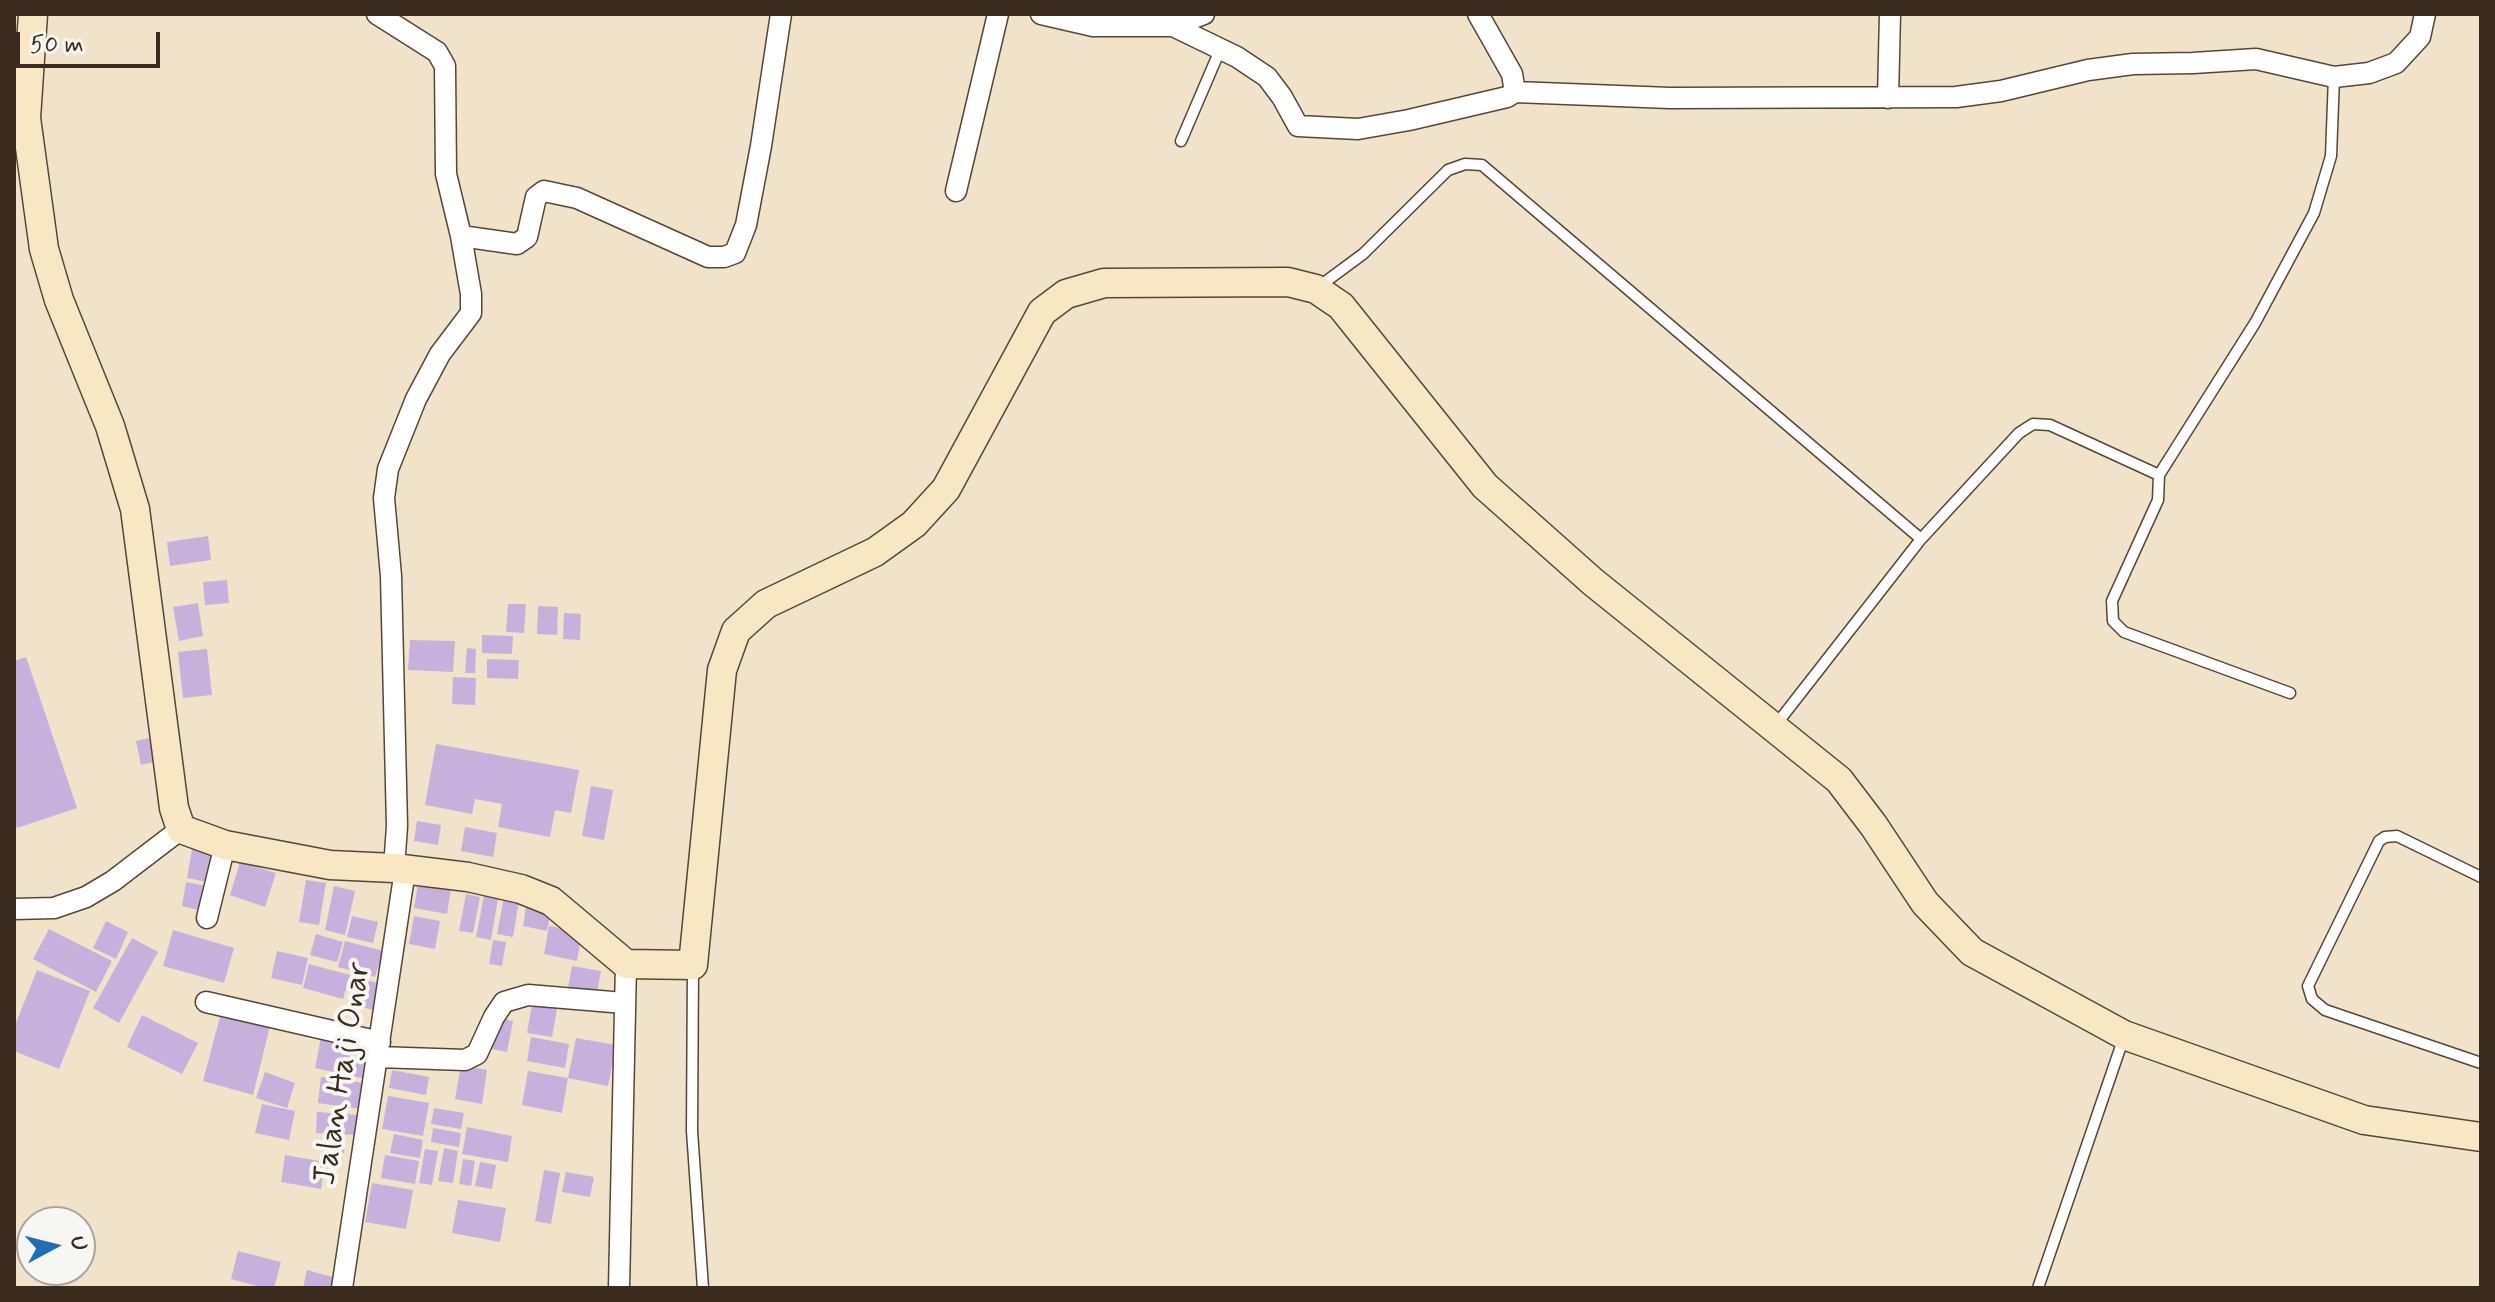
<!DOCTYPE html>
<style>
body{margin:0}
#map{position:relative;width:2495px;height:1302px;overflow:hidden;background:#f1e3ca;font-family:Mynerve,sans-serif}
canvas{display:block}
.frame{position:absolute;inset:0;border:16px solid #3b2a1e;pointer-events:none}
.north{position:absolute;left:16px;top:1206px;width:80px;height:80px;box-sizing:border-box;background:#f6f6f2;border:2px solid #aba49d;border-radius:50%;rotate:83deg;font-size:22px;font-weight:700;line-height:32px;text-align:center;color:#3b2a1e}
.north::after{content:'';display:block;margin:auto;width:28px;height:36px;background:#1f6fb2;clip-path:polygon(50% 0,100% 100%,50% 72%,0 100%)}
.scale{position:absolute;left:16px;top:32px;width:144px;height:36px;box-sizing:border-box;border:4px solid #3b2a1e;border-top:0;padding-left:10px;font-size:24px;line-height:28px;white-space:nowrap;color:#3b2a1e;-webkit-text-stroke:6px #f6f6f2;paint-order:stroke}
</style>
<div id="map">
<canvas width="2495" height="1302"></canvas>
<div class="frame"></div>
<div class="north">U</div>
<div class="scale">50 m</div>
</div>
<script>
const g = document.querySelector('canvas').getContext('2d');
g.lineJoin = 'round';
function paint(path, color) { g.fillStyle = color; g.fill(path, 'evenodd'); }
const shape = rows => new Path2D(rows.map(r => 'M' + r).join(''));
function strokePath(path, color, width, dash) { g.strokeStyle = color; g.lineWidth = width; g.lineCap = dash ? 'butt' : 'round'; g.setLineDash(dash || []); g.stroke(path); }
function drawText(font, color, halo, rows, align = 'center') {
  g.font = font + ' Mynerve,sans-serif'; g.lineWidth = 8; g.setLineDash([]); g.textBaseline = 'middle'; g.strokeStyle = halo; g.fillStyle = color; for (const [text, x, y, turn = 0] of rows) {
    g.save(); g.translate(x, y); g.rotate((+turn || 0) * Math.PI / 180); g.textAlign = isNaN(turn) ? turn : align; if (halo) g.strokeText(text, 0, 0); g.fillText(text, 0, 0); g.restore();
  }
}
const building = shape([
 [208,536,211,560,170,566,167,542],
 [227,580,229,603,205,605,203,582],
 [198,603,203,636,179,641,173,607],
 [508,604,526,604,524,633,506,632],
 [538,606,558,607,557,635,537,634],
 [564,613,581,614,580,640,563,639],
 [482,635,513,636,512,654,482,653],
 [410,640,455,641,453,672,408,670],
 [467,648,476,649,475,673,465,673],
 [207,649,212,695,183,698,178,652],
 [26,657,77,808,17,828,14,818,14,661],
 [487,659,519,660,518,679,487,678],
 [453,677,476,678,475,705,452,704],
 [153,737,158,761,141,765,136,741],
 [436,744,579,770,571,813,555,810,550,837,498,827,502,804,475,799,472,814,425,805],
 [591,786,613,790,604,840,582,836],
 [417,821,441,825,438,845,414,841],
 [465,827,497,833,493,857,461,851],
 [192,849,212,853,207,882,187,878],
 [240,862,276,873,265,907,230,895],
 [306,880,326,883,319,925,299,922],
 [186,882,207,886,202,911,182,906],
 [418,883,451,889,447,914,414,908],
 [334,886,355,891,345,935,325,930],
 [505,892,520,895,513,937,497,934],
 [466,894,480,897,473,933,459,931],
 [484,896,498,899,491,940,476,937],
 [527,900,552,904,547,931,523,926],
 [352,916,378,922,373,943,347,937],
 [414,916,440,921,435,949,409,944],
 [106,921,128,932,116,959,93,948],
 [549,926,582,932,577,961,544,954],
 [49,929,112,961,96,992,33,959],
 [173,930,234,948,224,983,163,966],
 [316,934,343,942,337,962,310,955],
 [132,938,158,952,119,1023,93,1008],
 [493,940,506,942,502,966,489,964],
 [345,941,383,951,375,977,338,967],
 [277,951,308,958,302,985,271,978],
 [309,964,350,975,343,999,303,988],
 [572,966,601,971,597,993,568,988],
 [37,970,90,991,59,1069,14,1051,14,1028],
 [355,976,387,986,380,1012,348,1003],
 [533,1000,558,1004,552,1037,527,1033],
 [222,1009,271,1022,253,1095,203,1081],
 [142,1015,198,1043,182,1074,127,1047],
 [498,1018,513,1021,507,1052,492,1049],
 [322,1032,374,1043,366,1079,315,1068],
 [531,1037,569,1044,565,1068,527,1061],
 [576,1038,616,1045,608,1086,568,1078,562,1113,522,1105,528,1071,568,1078],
 [461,1065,487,1070,482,1104,455,1099],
 [392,1070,429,1077,426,1095,389,1088],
 [265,1072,295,1083,287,1108,256,1098],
 [321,1077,365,1083,361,1109,318,1103],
 [388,1096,429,1103,423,1136,382,1129],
 [262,1104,295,1111,289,1140,255,1133],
 [434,1108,464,1113,461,1129,431,1124],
 [317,1112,359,1115,358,1135,316,1133],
 [467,1127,512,1136,508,1162,462,1154],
 [433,1128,461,1133,459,1147,431,1142],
 [394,1134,423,1140,420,1158,390,1153],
 [323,1137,345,1139,344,1153,322,1152],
 [444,1148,458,1151,453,1183,438,1181],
 [425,1149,438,1151,432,1185,419,1183],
 [285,1155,325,1162,321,1189,281,1182],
 [385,1155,419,1161,415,1184,381,1178],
 [463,1159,475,1161,471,1186,459,1184],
 [480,1162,496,1165,492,1189,475,1186],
 [544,1170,560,1173,551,1224,535,1221],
 [566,1172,594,1177,590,1197,562,1192],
 [372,1183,413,1190,406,1229,365,1222],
 [458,1200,506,1208,500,1242,452,1233],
 [238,1251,281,1262,274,1288,264,1288,231,1279],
 [307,1270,336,1278,333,1288,303,1288]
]);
const lane = shape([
 [1181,141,1220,50],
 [1317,288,1363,254,1448,170,1465,164,1482,165,1921,539,2019,433,2033,424,2050,425,2159,475,2158,500,2112,601,2113,621,2124,632,2290,693],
 [2159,475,2255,323,2314,213,2331,156,2334,77],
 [1775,726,1921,539],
 [2481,877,2397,836,2385,837,2379,841,2308,986,2312,999,2325,1010,2481,1063],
 [693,966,692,1131,703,1288],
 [2038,1288,2124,1037]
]);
const street = shape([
 [377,14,437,52,445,66,446,174,461,236,471,294,471,313,440,354,416,399,388,469,384,498,391,576,397,826,394,868],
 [1041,14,1093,26,1173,26,1204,14],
 [1478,14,1512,74,1515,92],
 [1173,26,1237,57,1267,77,1282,97,1298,126,1358,129,1409,120,1507,97,1515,92,1670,98,1956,97,2001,91,2088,70,2133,64,2193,63,2256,59,2334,77,2369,73,2396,63,2420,37,2425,14],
 [1888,98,1890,14],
 [956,191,998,14],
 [461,236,517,244,527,237,536,197,544,191,577,198,708,257,724,257,735,253,746,225,761,146,781,14],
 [14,909,54,908,86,897,113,881,181,829],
 [207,918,225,845],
 [206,1002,380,1042],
 [378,1057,465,1060,477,1054,494,1017,504,1002,528,995,624,1003],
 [342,1288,405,870],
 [619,1288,626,964]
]);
const secondary = shape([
 [33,14,26,118,44,249,59,300,110,426,135,509,174,808,181,829,225,845,330,865,394,868,468,877,521,889,551,901,626,964,693,965,722,670,736,631,766,604,875,552,914,524,946,489,1042,312,1066,294,1104,283,1288,282,1316,289,1341,306,1485,486,1593,582,1839,780,1874,826,1925,903,1972,952,2124,1035,2364,1120,2481,1137]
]);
const streetNames = [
 ["Jalan Haji Onar",344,1074,-81]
];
paint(building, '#c6b1dd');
strokePath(lane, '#564638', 13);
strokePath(street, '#564638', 23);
strokePath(secondary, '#564638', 31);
strokePath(lane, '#fff', 10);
strokePath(street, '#fff', 20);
strokePath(secondary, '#f9e7c3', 28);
drawText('32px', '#3b2a1e', '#f6f6f2', streetNames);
</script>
